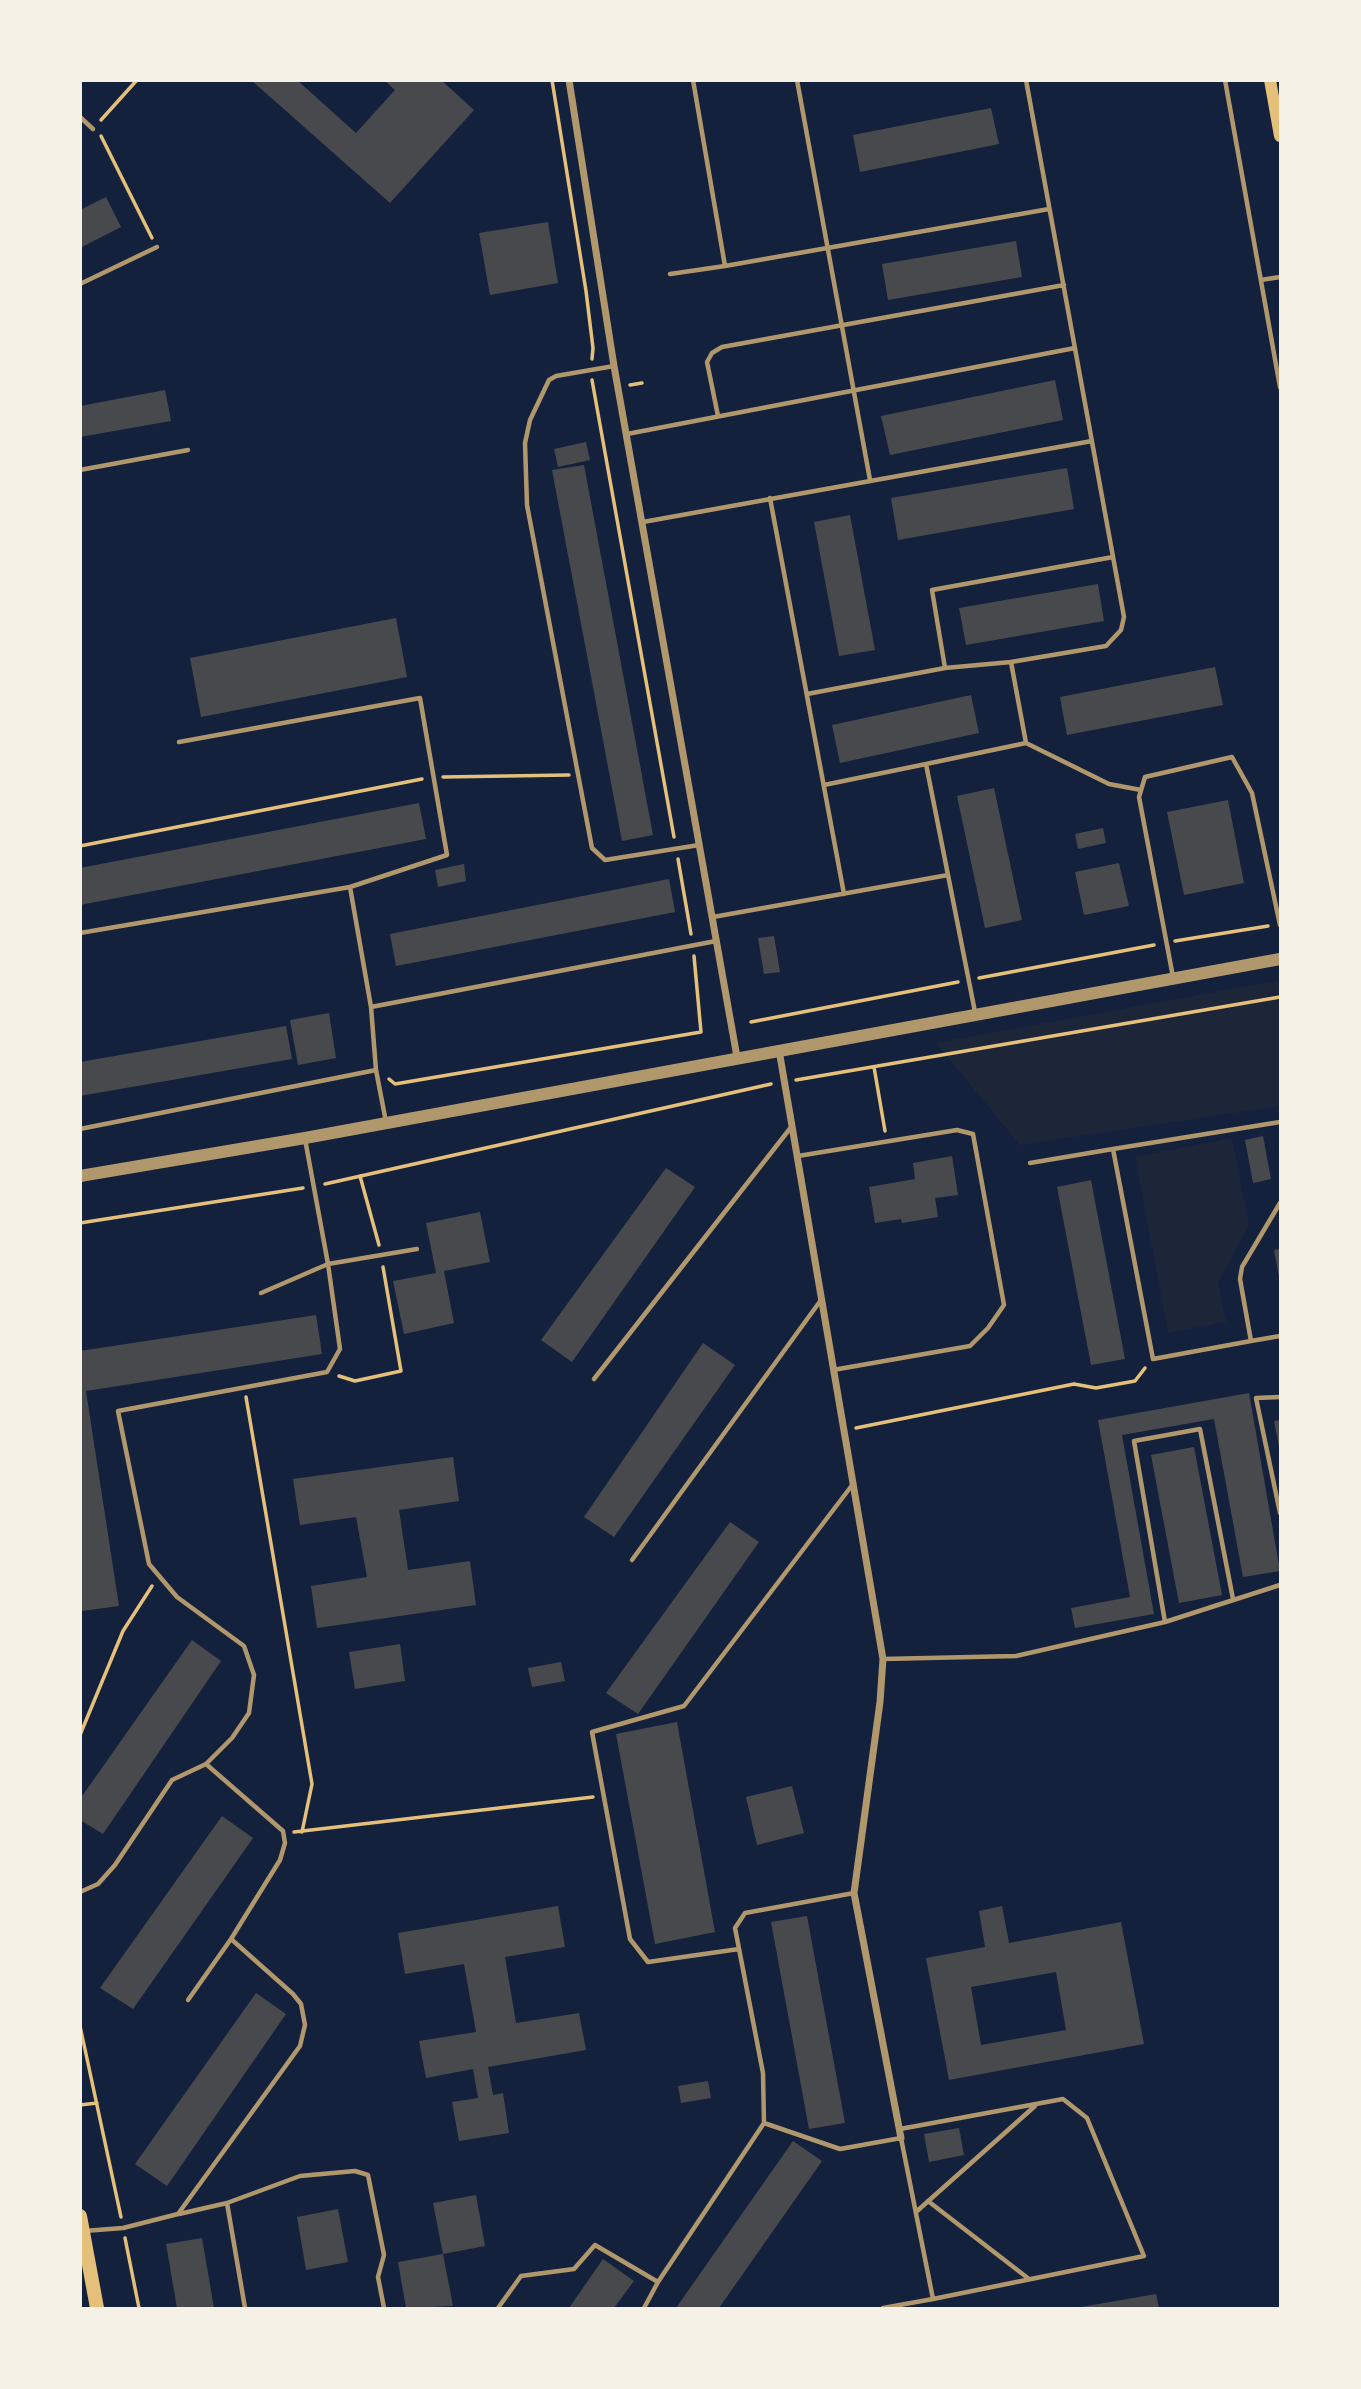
<!DOCTYPE html>
<style>
body{margin:0}
#map{position:relative;width:1361px;height:2389px;overflow:hidden;background:#14213d;font-family:Roboto,sans-serif}
canvas{display:block}
.frame{position:absolute;inset:0;border:82px solid #f6f1e7;pointer-events:none}
</style>
<div id="map">
<canvas width="1361" height="2389"></canvas>
<div class="frame"></div>
</div>
<script>
const g = document.querySelector('canvas').getContext('2d');
g.lineJoin = 'round';
function paint(path, color) { g.fillStyle = color; g.fill(path, 'evenodd'); }
const shape = rows => new Path2D(rows.map(r => 'M' + r).join(''));
function strokePath(path, color, width, dash) { g.strokeStyle = color; g.lineWidth = width; g.lineCap = dash ? 'butt' : 'round'; g.setLineDash(dash || []); g.stroke(path); }
const green = shape([
 [1280,980,1280,1106,1020,1145,936,1043],
 [1232,1138,1249,1225,1218,1283,1226,1322,1168,1333,1135,1157]
]);
const building = shape([
 [251,80,297,80,356,133,395,90,384,80,441,80,474,110,390,203],
 [991,108,999,144,860,172,853,135],
 [106,197,121,227,80,248,80,210],
 [548,222,558,283,490,295,479,233],
 [1016,241,1022,277,888,300,882,264],
 [1055,380,1063,420,890,455,881,416],
 [165,390,171,421,80,437,80,406],
 [586,442,590,460,558,467,554,449],
 [584,465,653,835,622,841,552,470],
 [1067,468,1074,509,898,540,891,498],
 [850,515,875,650,839,656,814,522],
 [1098,584,1104,621,966,645,959,608],
 [396,618,407,677,201,717,190,658],
 [1215,667,1223,705,1067,735,1060,697],
 [971,695,979,733,840,763,832,725],
 [994,788,1022,920,985,928,957,796],
 [1228,800,1244,883,1184,895,1167,812],
 [419,803,426,839,80,905,80,868],
 [1103,828,1106,843,1078,849,1075,834],
 [1119,863,1129,906,1084,915,1075,872],
 [464,864,466,881,438,887,435,870],
 [669,879,675,912,396,966,390,934],
 [774,936,780,972,764,974,758,938],
 [329,1013,336,1058,298,1065,290,1020],
 [286,1026,292,1059,80,1096,80,1062],
 [1263,1136,1271,1179,1253,1183,1245,1140],
 [952,1156,958,1195,935,1198,938,1217,902,1223,901,1219,875,1223,869,1187,915,1179,913,1163],
 [666,1168,695,1187,572,1362,541,1340],
 [1091,1180,1125,1359,1091,1365,1057,1187],
 [480,1212,490,1262,444,1271,454,1323,404,1334,393,1281,436,1273,426,1223],
 [1280,1249,1280,1277,1279,1277,1274,1250],
 [316,1315,322,1354,86,1391,119,1606,82,1611,80,1351],
 [703,1343,735,1365,614,1537,584,1517],
 [1249,1393,1280,1571,1243,1577,1214,1419,1122,1435,1154,1614,1075,1628,1071,1608,1130,1597,1098,1420],
 [1280,1420,1280,1447,1279,1447,1274,1421],
 [1194,1447,1222,1595,1179,1603,1151,1455],
 [453,1457,459,1501,399,1510,408,1570,470,1561,476,1605,317,1628,311,1586,367,1577,356,1517,300,1525,293,1479],
 [730,1522,759,1542,638,1714,606,1693],
 [192,1640,221,1661,103,1834,80,1820,80,1799],
 [400,1644,405,1681,355,1689,349,1652],
 [561,1662,565,1681,532,1687,528,1668],
 [677,1722,715,1932,655,1944,616,1734],
 [792,1786,804,1833,757,1845,746,1797],
 [222,1816,253,1838,133,2009,100,1988],
 [558,1906,565,1947,505,1957,516,2023,579,2013,586,2050,488,2067,493,2095,503,2093,509,2133,459,2141,452,2102,478,2098,473,2069,426,2078,419,2041,476,2032,464,1964,405,1974,398,1933],
 [1002,1906,1009,1943,1121,1922,1144,2044,949,2080,926,1958,985,1947,979,1911],
 [1056,1972,1066,2030,981,2045,971,1987],
 [807,1916,845,2123,809,2129,771,1922],
 [256,1993,286,2014,167,2186,135,2164],
 [708,2081,711,2098,681,2103,678,2086],
 [959,2128,964,2155,929,2162,924,2134],
 [793,2141,822,2161,719,2308,676,2308],
 [476,2195,485,2246,443,2254,433,2203],
 [338,2209,348,2262,306,2270,297,2217],
 [202,2238,214,2308,177,2308,166,2244],
 [443,2254,453,2306,406,2308,398,2262],
 [603,2259,634,2281,614,2308,569,2308],
 [1156,2294,1159,2308,1081,2308,1081,2307]
]);
const path = shape([
 [552,80,586,291,593,348,592,359],
 [101,120,137,80],
 [101,136,152,238],
 [592,380,674,837],
 [630,385,642,383],
 [443,777,569,775],
 [80,846,422,779],
 [678,859,691,934],
 [1175,941,1268,926],
 [979,978,1154,945],
 [751,1022,958,982],
 [874,1067,885,1131],
 [389,1079,395,1084,701,1032,694,956],
 [796,1080,1280,997],
 [360,1176,379,1245],
 [325,1184,771,1084],
 [80,1223,303,1188],
 [339,1376,355,1381,401,1371,383,1267],
 [246,1397,312,1784,302,1832],
 [856,1428,1074,1384,1096,1388,1135,1381,1145,1368],
 [80,1735,123,1631,152,1586],
 [294,1832,593,1797],
 [80,2026,121,2217],
 [80,2105,97,2103],
 [125,2238,139,2308]
]);
const service = shape([
 [693,80,725,266,1049,209],
 [797,80,870,480],
 [1225,80,1280,387],
 [80,117,93,129],
 [670,274,725,266],
 [1261,280,1280,277],
 [80,284,157,247],
 [614,366,556,376,549,380,530,420,525,443,527,505,592,848,605,860,699,845],
 [718,416,707,362,712,353,722,347,1064,285],
 [627,434,1075,348],
 [80,470,188,450],
 [770,498,844,894],
 [643,522,1092,441],
 [1011,662,1026,743,1109,784,1141,790],
 [945,668,932,590,1113,557],
 [807,694,945,668,1011,662,1106,646,1121,630,1124,617,1026,80],
 [824,785,926,764],
 [948,875,926,764,1026,743],
 [350,887,371,1007,376,1070,386,1122],
 [713,917,948,875,975,1012],
 [80,933,350,887,447,855,420,698,179,742],
 [1173,977,1139,797,1145,777,1232,757,1252,793,1280,925],
 [371,1007,716,941],
 [1280,1122,1113,1149,1153,1359,1251,1341,1240,1279,1242,1267,1280,1203],
 [80,1129,376,1070],
 [798,1156,957,1130,973,1134,1004,1305,988,1328,970,1346,833,1370],
 [1030,1163,1113,1149],
 [261,1293,328,1264,417,1249],
 [1251,1341,1280,1336],
 [594,1379,792,1126],
 [1280,1397,1256,1398,1280,1513],
 [632,1560,821,1300],
 [1165,1622,1134,1441,1200,1429,1233,1599],
 [883,1659,1016,1656,1165,1622,1280,1585],
 [80,1892,98,1884,115,1865,172,1780,206,1764,232,1738,249,1713,254,1675,244,1646,177,1597,149,1564,118,1411,327,1372,340,1349,328,1264,305,1139],
 [739,1949,648,1962,630,1939,592,1732,684,1706,853,1484],
 [188,2000,231,1939],
 [764,2123,840,2149,901,2138,933,2299,1144,2256,1087,2118,1063,2099,900,2129],
 [928,2201,1029,2279],
 [227,2203,300,2176,355,2171,368,2175,384,2255,378,2277,384,2308],
 [916,2212,1035,2106],
 [179,2214,227,2203,245,2308],
 [84,2231,123,2228,178,2214,300,2046,305,2025,301,2004,293,1994,231,1939,280,1860,285,1843,283,1831,206,1764],
 [498,2308,521,2276,574,2269,595,2245,658,2282],
 [644,2308,658,2282,764,2123,763,2073,735,1928,745,1913,854,1893],
 [883,2308,933,2299]
]);
const minor = shape([
 [569,80,614,366,737,1057],
 [779,1050,883,1659,880,1702,854,1893,901,2138]
]);
const tertiary = shape([
 [80,1176,305,1138,1280,959]
]);
const secondary = shape([
 [1270,80,1280,136]
]);
const primary = shape([
 [80,2216,97,2308]
]);
paint(green, '#1d2539');
paint(building, '#48494c');
strokePath(path, '#e5c07b', 3.5);
strokePath(service, '#b1986c', 4.5);
strokePath(minor, '#b1986c', 7);
strokePath(tertiary, '#b1986c', 12);
strokePath(secondary, '#e5c07b', 12);
strokePath(primary, '#e5c07b', 14);
</script>
